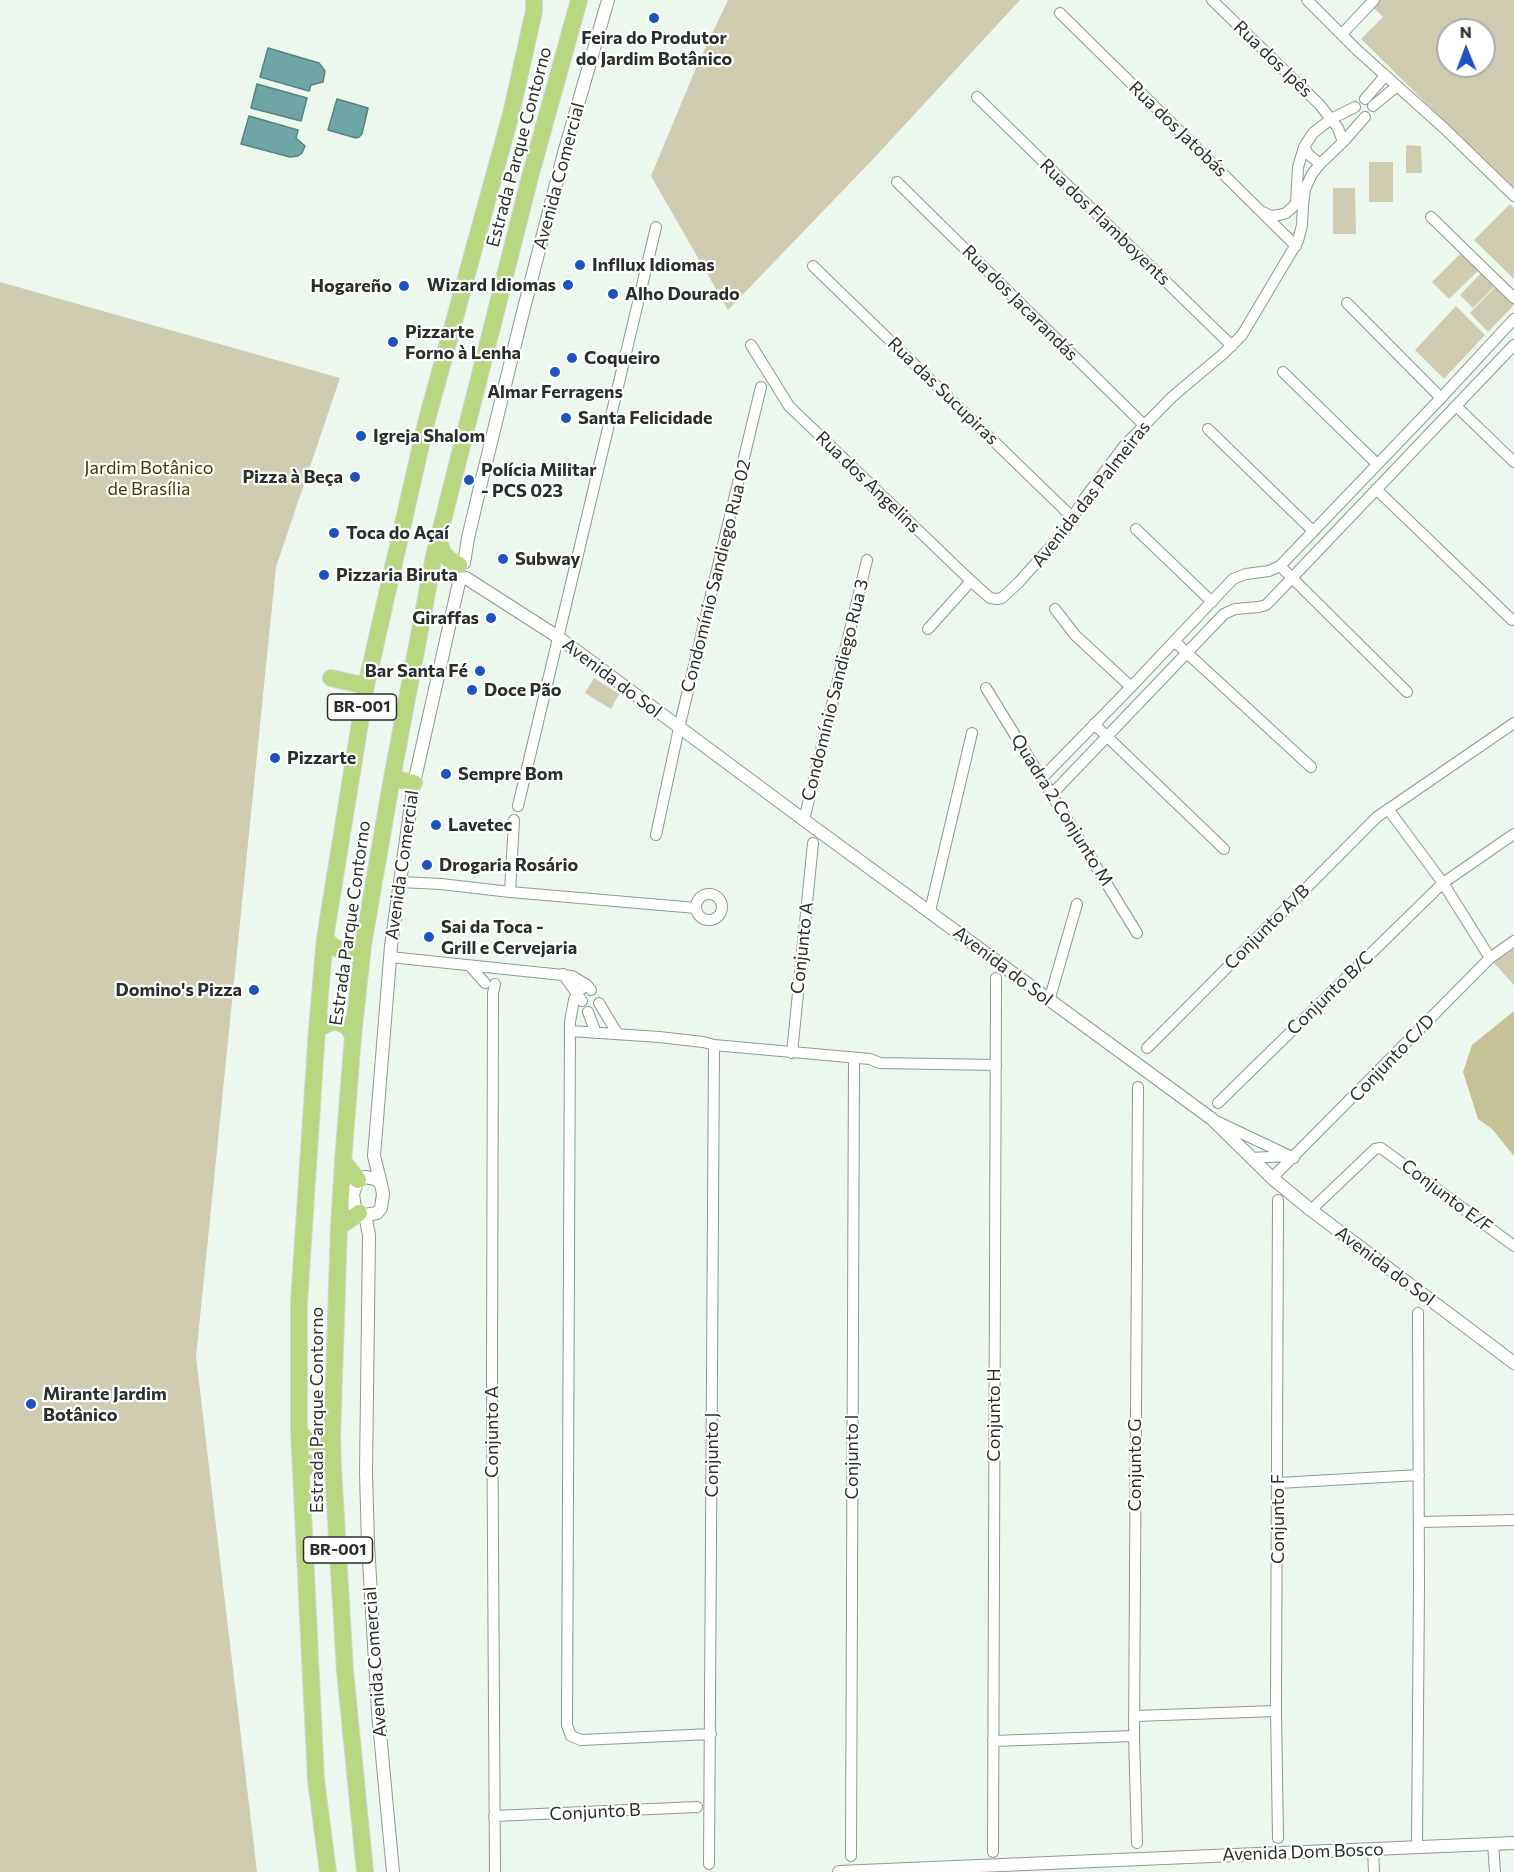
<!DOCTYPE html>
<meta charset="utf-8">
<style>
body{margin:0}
#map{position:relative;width:1514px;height:1872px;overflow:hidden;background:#ecf8ed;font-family:Commissioner,sans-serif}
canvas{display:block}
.north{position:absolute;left:1436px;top:18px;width:60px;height:60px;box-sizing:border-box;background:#fff;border:2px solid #aaacaa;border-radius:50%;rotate:359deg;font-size:16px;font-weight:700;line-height:24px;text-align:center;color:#2a2f2b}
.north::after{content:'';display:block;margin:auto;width:21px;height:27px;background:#1d52bf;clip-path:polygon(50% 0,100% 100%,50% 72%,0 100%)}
</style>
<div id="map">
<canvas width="1514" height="1872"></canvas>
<div class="north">N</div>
</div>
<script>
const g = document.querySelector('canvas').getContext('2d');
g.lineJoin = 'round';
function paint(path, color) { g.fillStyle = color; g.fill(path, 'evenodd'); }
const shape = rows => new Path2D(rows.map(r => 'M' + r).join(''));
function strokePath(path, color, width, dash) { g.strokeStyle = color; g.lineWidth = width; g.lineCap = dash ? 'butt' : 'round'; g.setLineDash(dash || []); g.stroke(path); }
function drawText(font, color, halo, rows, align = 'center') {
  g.font = font + ' Commissioner,sans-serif'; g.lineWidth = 4.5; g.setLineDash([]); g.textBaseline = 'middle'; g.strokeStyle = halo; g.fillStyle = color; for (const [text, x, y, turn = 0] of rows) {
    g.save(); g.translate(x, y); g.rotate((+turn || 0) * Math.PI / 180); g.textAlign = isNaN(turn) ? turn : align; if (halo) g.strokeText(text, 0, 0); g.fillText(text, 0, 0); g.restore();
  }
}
const green = shape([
 [728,0,1020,0,875,157,728,310,651,176,696,68],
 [1380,0,1514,0,1514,190,1361,39,1383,17,1373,7],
 [1448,30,1484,30,1484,66,1448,66],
 [1406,145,1421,146,1422,173,1406,173],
 [1369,162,1393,162,1393,202,1369,202],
 [1333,188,1355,188,1356,234,1333,234],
 [1510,204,1514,208,1514,279,1474,240],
 [1462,252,1480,269,1449,299,1432,282],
 [1483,271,1496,285,1473,308,1460,295],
 [0,282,340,378,276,567,196,1357,257,1872,0,1872],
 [1497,285,1514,302,1514,305,1488,332,1470,313],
 [1456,306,1485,335,1444,379,1415,350],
 [594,678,619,694,611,709,585,693],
 [1514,945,1514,985,1494,963,1503,952]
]);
const forest = shape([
 [1514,1011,1514,1156,1492,1129,1478,1119,1463,1072,1472,1045]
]);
const water = shape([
 [268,48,319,63,325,71,323,82,311,85,309,91,260,77,268,48],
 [257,84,307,98,301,121,251,108,257,84],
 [337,99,368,108,362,134,359,137,356,138,328,130,337,99],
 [249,116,298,130,296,138,305,146,302,153,298,156,290,157,241,144,249,116]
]);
const minor = shape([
 [1212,0,1319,104,1331,119,1355,107],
 [1307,0,1357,50,1445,129,1514,196],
 [1060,13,1296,246],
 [1342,34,1374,0],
 [977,97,1232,346],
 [1365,99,1385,76],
 [1373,106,1397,86],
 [1343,142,1365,117],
 [897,182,1143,424],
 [1263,212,1271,216,1279,215,1286,213,1296,204,1298,167,1304,147,1313,133,1331,119,1338,128,1343,142,1320,164,1308,154,1304,147],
 [1431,217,1514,298],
 [813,266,1072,517],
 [1347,303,1441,398],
 [751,345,789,406,971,581,990,598,997,599,1002,598,1019,582,1063,533,1084,499,1125,445,1172,397,1223,354,1242,335,1298,241,1302,225,1303,205,1305,189,1312,174,1320,164],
 [1283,372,1377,464],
 [1456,406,1514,462],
 [1208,429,1313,531],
 [1376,489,1512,620],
 [1136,529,1212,602],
 [1280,566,1407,692],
 [1055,609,1075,635,1131,687],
 [928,629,971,581],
 [1174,641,1311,767],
 [986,688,1137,933],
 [1094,724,1224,849],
 [1042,778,1131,687,1233,579,1246,574,1269,571,1280,566,1441,398,1514,319],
 [1052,794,1224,614,1235,609,1259,607,1266,605,1271,600,1514,345],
 [518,806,656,227],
 [1388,809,1443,883,1490,958],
 [804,820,867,560],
 [656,835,679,728,761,387],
 [400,882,441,884,510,892,696,908],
 [510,892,514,820],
 '696 907a13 13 0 1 1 26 0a13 13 0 1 1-26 0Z',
 [930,911,972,733],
 [390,957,572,976,587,985,591,990],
 [470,966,485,983],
 [563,974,582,1001],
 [587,985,577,992,574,1000,570,1022,567,1725,571,1736,581,1740,711,1734],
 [1049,1001,1077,904],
 [599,1003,617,1033],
 [588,1012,596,1033],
 [571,1031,659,1037,703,1042,714,1045,870,1059,880,1063,996,1065],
 [1147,1048,1377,817,1514,723],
 [792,1053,813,843],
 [1218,1103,1443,883,1514,834],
 [1216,1121,1294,1158],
 [1251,1158,1288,1156],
 [1272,1178,1490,958,1514,941],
 [1311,1210,1375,1149,1381,1148,1514,1246],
 [1278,1483,1419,1475],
 [1419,1522,1514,1520],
 [1135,1716,1276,1711],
 [993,1741,1134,1736],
 [494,1816,697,1807],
 [1278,1838,1276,1711,1278,1200],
 [1137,1843,1134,1736,1138,1087],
 [1493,1843,1495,1872],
 [1417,1847,1419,1583,1418,1313],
 [1373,1849,1374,1872],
 [993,1852,996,978],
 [851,1856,854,1058],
 [709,1864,714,1045],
 [495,1872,492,1378,493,993,495,984]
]);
const tertiary = shape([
 [464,563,468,538,481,483,522,316,564,153,608,0],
 [466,578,558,637,804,820,1212,1119,1272,1178,1311,1210,1514,1363],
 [365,1177,376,1179,381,1184,383,1194,381,1208,377,1213,365,1215,359,1213,355,1208,353,1194,358,1180,365,1177],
 [381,1184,374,1156,391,946,414,783,460,578],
 [365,1215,369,1235,366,1473,368,1544,378,1712,393,1872],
 [839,1872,1514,1843]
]);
const trunk = shape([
 [438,539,443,553,451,561,459,565],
 [331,678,366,686],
 [392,778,414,783],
 [325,938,331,945,338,949,346,951,355,950,363,945],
 [317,1029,331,1022,338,1022,348,1027,353,1036],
 [343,1161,358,1180],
 [339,1227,359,1213],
 [299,1431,304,1438,311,1442,319,1443,332,1437],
 [301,1473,311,1463,318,1462,326,1464,333,1469],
 [328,1872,316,1780,299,1431,299,1302,317,1029,325,938,366,686,426,423,511,114,534,11,534,0],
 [365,1872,345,1671,333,1469,332,1437,339,1227,343,1161,353,1036,363,945,392,778,434,556,531,173,579,0]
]);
const markers = [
 [654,18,6,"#1d52bf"],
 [580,265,6,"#1d52bf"],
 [568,285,6,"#1d52bf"],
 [404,286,6,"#1d52bf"],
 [613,294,6,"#1d52bf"],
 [393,342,6,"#1d52bf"],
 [572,358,6,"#1d52bf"],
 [555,372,6,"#1d52bf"],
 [566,418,6,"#1d52bf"],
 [361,436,6,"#1d52bf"],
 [355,477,6,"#1d52bf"],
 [469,480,6,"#1d52bf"],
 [334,533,6,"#1d52bf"],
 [503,559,6,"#1d52bf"],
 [324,575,6,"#1d52bf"],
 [491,618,6,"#1d52bf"],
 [480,671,6,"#1d52bf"],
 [472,690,6,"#1d52bf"],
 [275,758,6,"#1d52bf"],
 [446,774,6,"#1d52bf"],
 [436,825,6,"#1d52bf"],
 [427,865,6,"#1d52bf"],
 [429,937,6,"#1d52bf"],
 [254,990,6,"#1d52bf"],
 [31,1404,6,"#1d52bf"]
];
const shields = [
 [362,707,69],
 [338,1550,69]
];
const shieldNames = [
 ["BR-001",362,707],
 ["BR-001",338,1550]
];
const poiNames = [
 ["Feira do Produtor",654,38,"center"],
 ["do Jardim Botânico",654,59,"center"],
 ["Infllux Idiomas",592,265],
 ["Wizard Idiomas",556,285,"right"],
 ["Hogareño",392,286,"right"],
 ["Alho Dourado",625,294],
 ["Pizzarte",405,332],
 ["Forno à Lenha",405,353],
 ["Coqueiro",584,358],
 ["Almar Ferragens",555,392,"center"],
 ["Santa Felicidade",578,418],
 ["Igreja Shalom",373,436],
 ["Polícia Militar",481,470],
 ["- PCS 023",481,491],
 ["Pizza à Beça",343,477,"right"],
 ["Toca do Açaí",346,533],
 ["Subway",515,559],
 ["Pizzaria Biruta",336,575],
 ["Giraffas",479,618,"right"],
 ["Bar Santa Fé",468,671,"right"],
 ["Doce Pão",484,690],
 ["Pizzarte",287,758],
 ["Sempre Bom",458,774],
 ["Lavetec",448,825],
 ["Drogaria Rosário",439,865],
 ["Sai da Toca -",441,927],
 ["Grill e Cervejaria",441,948],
 ["Domino's Pizza",242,990,"right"],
 ["Mirante Jardim",43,1394],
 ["Botânico",43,1415]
];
const streetNames = [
 ["Rua dos Ipês",1273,59,44],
 ["Rua dos Jatobás",1178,129,44],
 ["Estrada Parque Contorno",519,147,-75],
 ["Avenida Comercial",559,176,-75],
 ["Rua dos Flamboyents",1105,222,44],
 ["Rua dos Jacarandás",1020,303,45],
 ["Rua das Sucupiras",943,391,44],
 ["Rua dos Angelins",868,482,44],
 ["Avenida das Palmeiras",1091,494,-52],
 ["Condomínio Sandiego Rua 02",716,576,-76],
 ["Avenida do Sol",612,678,37],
 ["Condomínio Sandiego Rua 3",835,690,-76],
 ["Quadra 2 Conjunto M",1062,810,58],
 ["Avenida Comercial",402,865,-82],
 ["Estrada Parque Contorno",350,923,-82],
 ["Conjunto A/B",1267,927,-45],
 ["Conjunto A",802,948,-84],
 ["Avenida do Sol",1003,966,37],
 ["Conjunto B/C",1330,993,-44],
 ["Conjunto C/D",1392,1058,-46],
 ["Conjunto E/F",1447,1196,37],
 ["Avenida do Sol",1385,1266,37],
 ["Estrada Parque Contorno",317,1410,-90],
 ["Conjunto H",994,1415,-90],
 ["Conjunto A",492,1432,-90],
 ["Conjunto J",712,1455,-90],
 ["Conjunto I",852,1457,-90],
 ["Conjunto G",1135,1465,-90],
 ["Conjunto F",1278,1519,-90],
 ["Avenida Comercial",375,1662,-94],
 ["Conjunto B",595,1812,-3],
 ["Avenida Dom Bosco",1303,1852,-2]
];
const parkNames = [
 ["Jardim Botânico",149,468],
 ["de Brasília",149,489]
];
paint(green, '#cfccb2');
paint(forest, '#c7c296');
paint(water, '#6da6a4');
strokePath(water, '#598280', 1.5);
strokePath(minor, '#8e998f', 12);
strokePath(tertiary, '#8e998f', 14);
strokePath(trunk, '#d4d5d5', 18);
strokePath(minor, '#fff', 10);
strokePath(tertiary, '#fff', 12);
strokePath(trunk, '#b8d780', 16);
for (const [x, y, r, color] of markers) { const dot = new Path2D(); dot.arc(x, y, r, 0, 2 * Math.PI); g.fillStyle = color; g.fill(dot); strokePath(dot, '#fff', 2); }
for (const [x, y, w] of shields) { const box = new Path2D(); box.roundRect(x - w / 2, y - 13, w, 26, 4.5); g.fillStyle = '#fff'; g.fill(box); strokePath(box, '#2a2f2b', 1.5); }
drawText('bold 16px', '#2a2f2b', null, shieldNames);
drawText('bold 18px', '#2a2f2b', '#fff', poiNames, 'left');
drawText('18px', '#2a2f2b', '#fff', streetNames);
drawText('18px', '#413b02', '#fff', parkNames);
</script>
